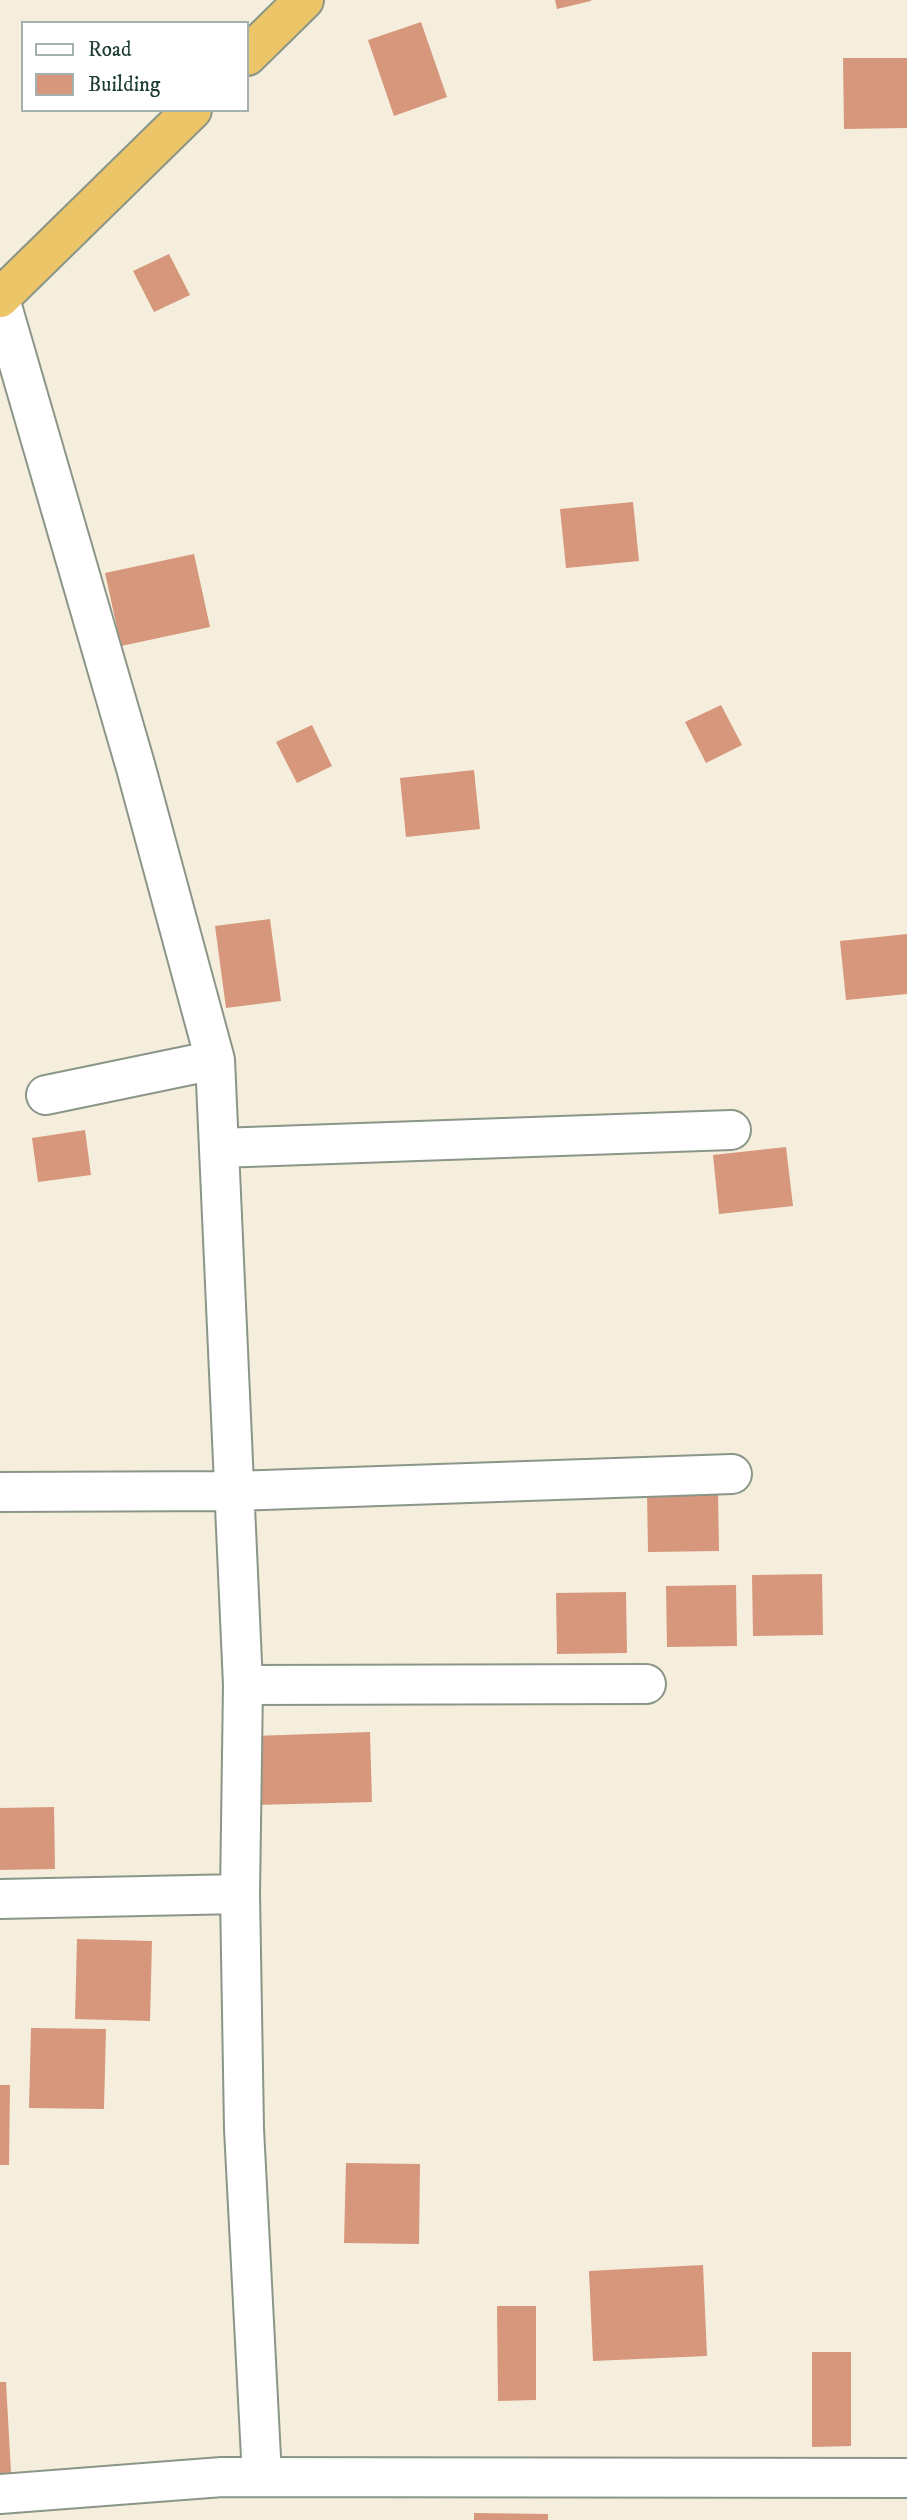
<!DOCTYPE html>
<style>
body{margin:0}
#map{position:relative;width:907px;height:2520px;overflow:hidden;background:#f5eedc;font-family:"IM FELL DW Pica",serif}
canvas{display:block}
.legend{position:absolute;left:21px;top:21px;width:228px;height:91px;box-sizing:border-box;background:#fff;border:2px solid #a5b1ae;margin:0;padding:9px 12px;list-style:none;font-size:21px;color:#1f3d34}
.legend li{display:flex;align-items:center;gap:14px;height:35px}
.legend b{width:35px;border:2px solid #a5b1ae}
</style>
<div id="map">
<canvas width="907" height="2520"></canvas>
<ul class="legend">
<li><b style="height:9px;background:#fff"></b>Road</li>
<li><b style="height:19px;background:#d6977c"></b>Building</li>
</ul>
</div>
<script>
const g = document.querySelector('canvas').getContext('2d');
g.lineJoin = 'round';
function paint(path, color) { g.fillStyle = color; g.fill(path, 'evenodd'); }
const shape = rows => new Path2D(rows.map(r => 'M' + r).join(''));
function strokePath(path, color, width, dash) { g.strokeStyle = color; g.lineWidth = width; g.lineCap = dash ? 'butt' : 'round'; g.setLineDash(dash || []); g.stroke(path); }
const building = shape([
 [555,0,591,0,591,1,557,9],
 [421,22,447,97,394,116,368,40],
 [843,58,907,58,907,128,844,129],
 [169,254,190,295,154,312,133,271],
 [633,502,639,561,566,568,560,509],
 [194,554,210,627,121,646,105,573],
 [721,705,742,745,706,763,685,722],
 [312,725,332,766,297,783,276,742],
 [474,770,480,829,406,837,400,778],
 [270,919,281,1001,226,1008,215,926],
 [907,934,907,994,846,1000,840,941],
 [85,1130,91,1175,38,1182,32,1138],
 [786,1147,793,1206,719,1214,713,1155],
 [718,1490,719,1551,648,1552,647,1491],
 [822,1574,823,1635,753,1636,752,1575],
 [736,1585,737,1646,667,1647,666,1586],
 [626,1592,627,1653,557,1654,556,1593],
 [370,1732,372,1802,255,1805,253,1736],
 [54,1807,55,1869,0,1870,0,1808],
 [77,1939,152,1941,150,2021,75,2019],
 [31,2028,106,2029,104,2109,29,2108],
 [0,2085,10,2085,9,2165,0,2165],
 [346,2163,420,2164,419,2244,344,2243],
 [703,2265,707,2356,593,2361,589,2271],
 [497,2306,536,2306,536,2400,498,2401],
 [812,2352,851,2352,851,2446,812,2447],
 [0,2382,6,2382,11,2473,0,2474],
 [474,2513,548,2514,548,2520,474,2520]
]);
const minor = shape([
 [0,299,136,768,215,1060,46,1095],
 [215,1060,243,1685,646,1684],
 [219,1148,731,1130],
 [0,1492,234,1491,732,1474],
 [240,1894,244,2129,262,2477],
 [0,1899,240,1894,243,1685],
 [0,2494,222,2477,907,2478]
]);
const highway = shape([
 [247,56,304,0],
 [0,298,192,110]
]);
paint(building, '#d6977c');
strokePath(minor, '#8a9688', 42);
strokePath(highway, '#8a9688', 42);
strokePath(minor, '#fff', 38);
strokePath(highway, '#edc569', 38);
</script>
